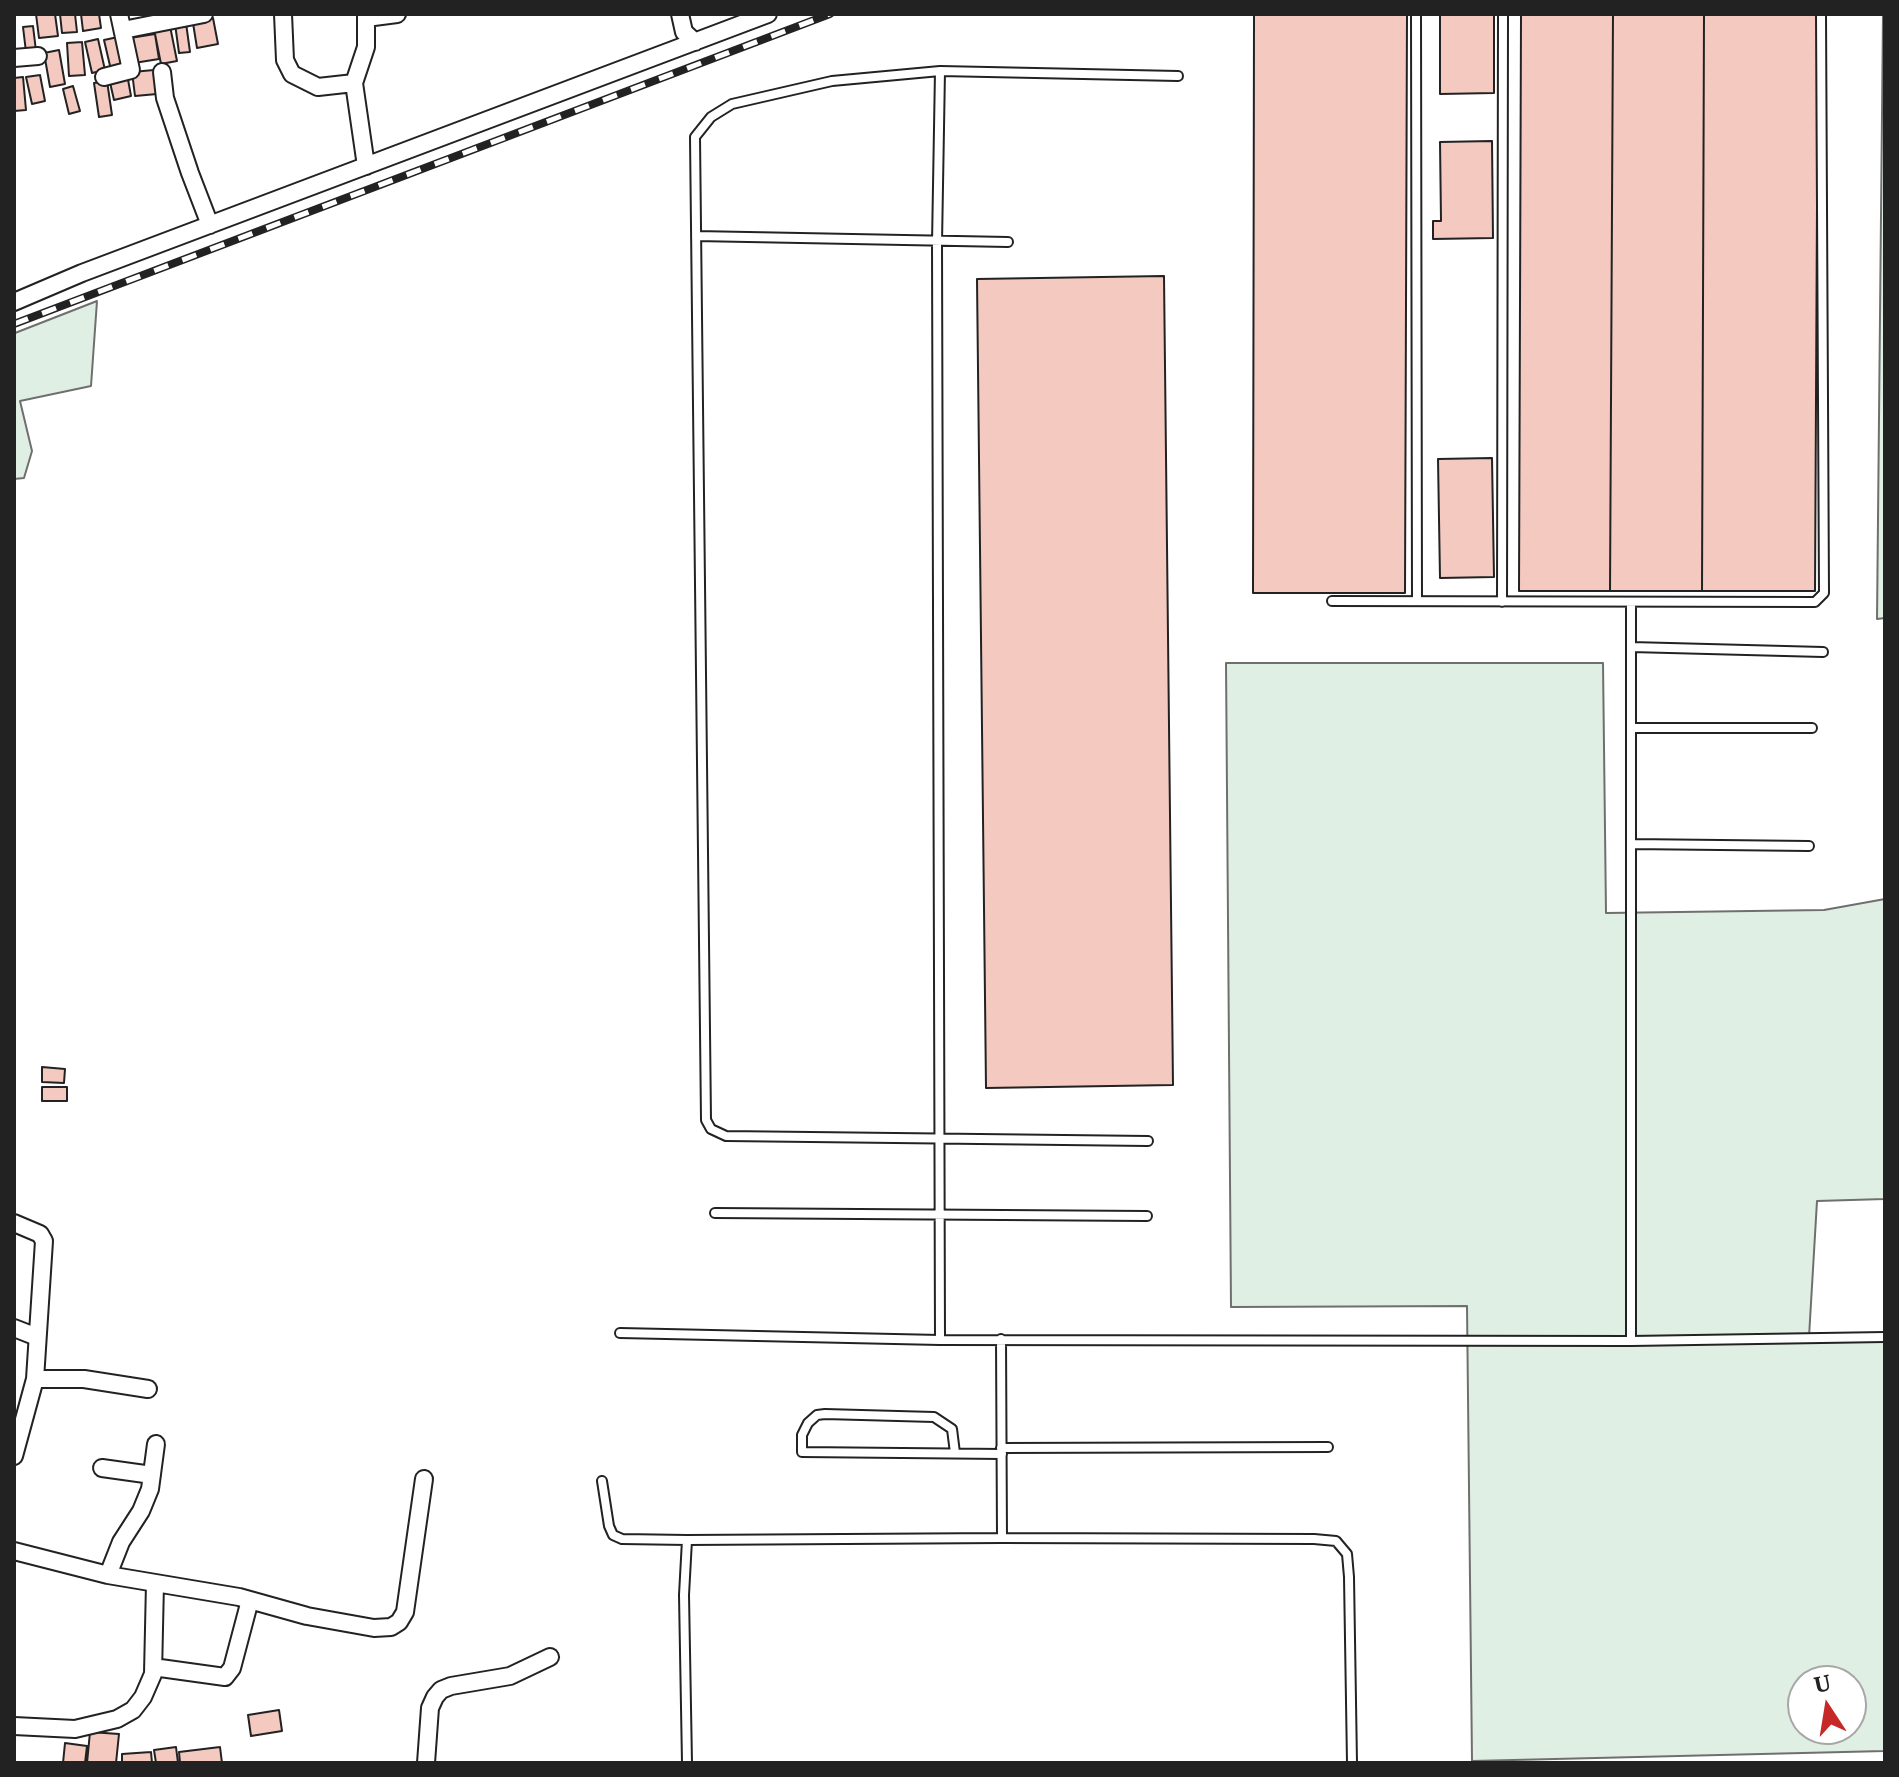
<!DOCTYPE html>
<style>
body{margin:0}
#map{position:relative;width:1899px;height:1777px;overflow:hidden;background:#fff;font-family:"IBM Plex Serif",serif}
canvas{display:block}
.frame{position:absolute;inset:0;border:16px solid #222;pointer-events:none}
.north{position:absolute;left:1787px;top:1665px;width:80px;height:80px;box-sizing:border-box;background:#fff;border:2px solid #a7a7a7;border-radius:50%;rotate:348deg;font-size:22px;font-weight:700;line-height:32px;text-align:center;color:#222}
.north::after{content:'';display:block;margin:auto;width:28px;height:36px;background:#c62828;clip-path:polygon(50% 0,100% 100%,50% 72%,0 100%)}
</style>
<div id="map">
<canvas width="1899" height="1777"></canvas>
<div class="frame"></div>
<div class="north">U</div>
</div>
<script>
const g = document.querySelector('canvas').getContext('2d');
g.lineJoin = 'round';
function paint(path, color) { g.fillStyle = color; g.fill(path, 'evenodd'); }
const shape = rows => new Path2D(rows.map(r => 'M' + r).join(''));
function strokePath(path, color, width, dash) { g.strokeStyle = color; g.lineWidth = width; g.lineCap = dash ? 'butt' : 'round'; g.setLineDash(dash || []); g.stroke(path); }
const green = shape([
 [1883,14,1885,14,1885,618,1877,619,1883,14],
 [97,301,91,386,20,401,32,451,24,478,14,479,15,333,97,301],
 [1226,663,1603,663,1606,913,1824,910,1885,899,1885,1199,1817,1201,1809,1337,1885,1337,1885,1751,1472,1761,1467,1306,1231,1307,1226,663],
 [1803,1681,1851,1681,1851,1729,1803,1729,1803,1681]
]);
const building = shape([
 [36,14,55,14,58,36,39,38,36,14],
 [60,14,75,14,77,32,62,33,60,14],
 [81,14,99,14,101,28,83,31,81,14],
 [1254,14,1407,14,1405,593,1253,593,1254,14],
 [1440,14,1494,14,1494,93,1440,94,1440,14],
 [1521,14,1613,14,1610,591,1519,591,1521,14],
 [1613,14,1704,14,1702,591,1610,591,1613,14],
 [1704,14,1818,14,1815,591,1702,591,1704,14],
 [213,18,218,44,197,48,193,23,213,18],
 [186,23,190,52,179,53,175,24,186,23],
 [33,26,36,51,26,52,23,27,33,26],
 [170,26,177,61,161,64,154,29,170,26],
 [155,34,159,59,134,63,130,38,155,34],
 [118,37,124,67,111,70,104,40,118,37],
 [98,39,105,70,92,73,85,42,98,39],
 [82,42,85,75,69,76,67,43,82,42],
 [59,50,65,84,50,87,44,53,59,50],
 [154,70,157,94,135,96,132,72,154,70],
 [127,74,131,96,114,100,109,78,127,74],
 [40,75,45,101,32,104,26,77,40,75],
 [23,77,26,110,14,111,14,78,23,77],
 [107,81,112,115,99,117,94,83,107,81],
 [73,86,80,111,69,114,63,89,73,86],
 [1492,141,1493,238,1433,239,1433,221,1441,221,1440,142,1492,141],
 [1164,276,1173,1085,986,1088,977,279,1164,276],
 [1492,458,1494,577,1440,578,1438,459,1492,458],
 [42,1067,65,1069,64,1083,42,1082,42,1067],
 [42,1087,67,1087,67,1101,42,1101,42,1087],
 [279,1710,282,1731,251,1736,248,1715,279,1710],
 [90,1732,119,1734,116,1763,87,1763,90,1732],
 [65,1743,87,1746,85,1763,63,1763,65,1743],
 [176,1747,178,1763,156,1763,154,1750,176,1747],
 [220,1747,222,1763,180,1763,179,1752,220,1747],
 [151,1752,152,1763,122,1763,122,1754,151,1752]
]);
const service = shape([
 [1416,14,1417,601],
 [696,236,1008,242],
 [1332,601,1815,602,1824,593,1821,14],
 [1502,602,1503,14],
 [1631,603,1631,1341],
 [1631,647,1823,652],
 [1631,728,1812,728],
 [1631,844,1809,846],
 [1148,1141,726,1136,711,1129,706,1120,695,137,711,117,732,104,832,81,940,71,1178,76],
 [715,1213,1147,1216],
 [620,1333,940,1340,1631,1341,1885,1337],
 [1001,1339,1002,1538],
 [940,1340,937,243,940,71],
 [1001,1448,1328,1447],
 [955,1453,952,1429,934,1417,825,1414,817,1415,808,1423,802,1435,802,1452,1002,1454],
 [602,1481,609,1526,613,1535,622,1539,687,1540],
 [687,1763,684,1595,687,1540,1002,1538,1314,1539,1336,1541,1347,1554,1349,1577,1352,1763]
]);
const minor = shape([
 [283,14,285,60,292,74,318,87,354,83],
 [366,14,366,47,354,83,366,166],
 [680,14,684,32,695,42],
 [366,18,397,14],
 [123,30,204,14],
 [14,58,38,56],
 [162,72,165,98,190,173,210,225],
 [104,77,131,70,119,14],
 [14,302,82,273,768,14],
 [14,1223,40,1234,44,1241,35,1379,14,1456],
 [14,1328,37,1337],
 [35,1379,84,1379,148,1389],
 [102,1468,152,1475],
 [14,1551,108,1575,239,1597,307,1616,374,1628,391,1627,399,1622,405,1612,424,1479],
 [108,1575,121,1542,141,1511,150,1489,156,1444],
 [153,1667,225,1677,232,1668,250,1600],
 [14,1726,75,1729,117,1719,133,1710,143,1697,153,1674,155,1583],
 [426,1763,430,1708,435,1697,441,1690,451,1686,510,1676,550,1657]
]);
const rail = shape([
 [14,324,830,14]
]);
paint(green, '#e0efe3');
strokePath(green, '#6f6f6f', 2);
paint(building, '#f3c9c0');
strokePath(building, '#222', 2);
strokePath(service, '#222', 12);
strokePath(minor, '#222', 20);
strokePath(service, '#fff', 8);
strokePath(minor, '#fff', 16);
strokePath(rail, '#222', 8);
strokePath(rail, '#fff', 5, [15]);
</script>
